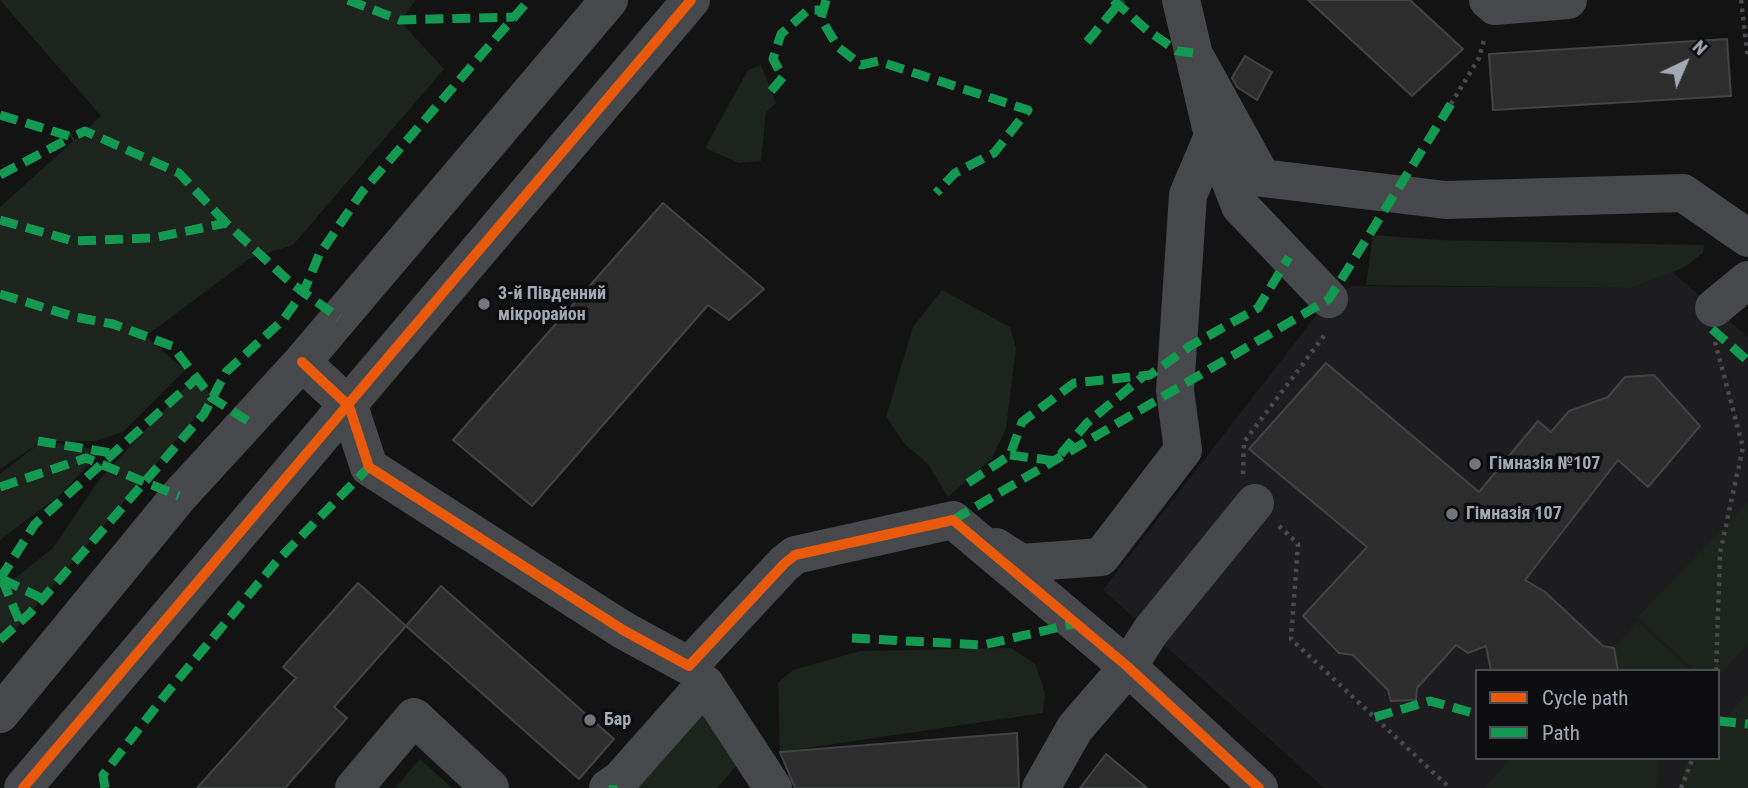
<!DOCTYPE html>
<meta charset="utf-8">
<style>
body{margin:0}
#map{position:relative;width:1748px;height:788px;overflow:hidden;background:#131313;font-family:"Roboto Condensed",sans-serif}
canvas{display:block}
.legend{position:absolute;left:1475px;top:669px;width:245px;height:91px;box-sizing:border-box;background:#0d0d0f;border:2px solid #494c51;margin:0;padding:9px 12px;list-style:none;font-size:21px;color:#a4aab4}
.legend li{display:flex;align-items:center;gap:14px;height:35px}
.legend b{width:35px;border:2px solid #494c51}
.north{position:absolute;left:1650px;top:28px;width:70px;height:70px;-webkit-text-stroke:5px #0d0d0f;paint-order:stroke;rotate:44deg;font-size:19px;font-weight:700;line-height:28px;text-align:center;color:#a4aab4}
.north::after{content:'';display:block;margin:auto;width:24px;height:32px;background:#a4aab4;clip-path:polygon(50% 0,100% 100%,50% 72%,0 100%)}
</style>
<div id="map">
<canvas width="1748" height="788"></canvas>
<ul class="legend">
<li><b style="height:9px;background:#e8590c"></b>Cycle path</li>
<li><b style="height:9px;background:#139951"></b>Path</li>
</ul>
<div class="north">N</div>
</div>
<script>
const g = document.querySelector('canvas').getContext('2d');
g.lineJoin = 'round';
function paint(path, color) { g.fillStyle = color; g.fill(path, 'evenodd'); }
const shape = rows => new Path2D(rows.map(r => 'M' + r).join(''));
function strokePath(path, color, width, dash) { g.strokeStyle = color; g.lineWidth = width; g.lineCap = dash ? 'butt' : 'round'; g.setLineDash(dash || []); g.stroke(path); }
function drawText(font, color, halo, rows, align = 'center') {
  g.font = font + ' "Roboto Condensed",sans-serif'; g.lineWidth = 7; g.setLineDash([]); g.textBaseline = 'middle'; g.strokeStyle = halo; g.fillStyle = color; for (const [text, x, y, turn = 0] of rows) {
    g.save(); g.translate(x, y); g.rotate((+turn || 0) * Math.PI / 180); g.textAlign = isNaN(turn) ? turn : align; if (halo) g.strokeText(text, 0, 0); g.fillText(text, 0, 0); g.restore();
  }
}
const built = shape([
 [1671,271,1748,337,1748,788,1324,788,1103,590,1329,299,1352,286,1631,288],
 [1477,671,1718,671,1718,758,1477,758]
]);
const green = shape([
 [0,0,416,0,400,21,444,69,293,245,249,259,146,336,185,370,123,432,96,441,44,441,102,451,60,495,0,540,0,474,41,442,0,469,0,207,101,116],
 [761,65,776,103,766,112,761,161,739,163,705,148,748,70],
 [1373,235,1439,240,1704,245,1703,253,1683,268,1631,288,1366,285],
 [942,290,1010,327,1016,348,1006,428,993,457,948,497,928,464,905,444,886,417,913,327],
 [198,373,212,398,0,648,0,590,53,548,99,480],
 [1748,502,1748,644,1718,676,1718,671,1695,671,1638,617],
 [1638,622,1690,671,1592,671],
 [1011,648,1035,664,1045,693,1043,713,780,752,778,682,793,670,860,651],
 [1748,693,1748,788,1681,788,1686,764,1691,758,1718,758,1718,727],
 [708,701,739,763,717,788,635,788],
 [1512,758,1660,758,1657,788,1484,788],
 [420,759,452,788,395,788]
]);
const building = shape([
 [1308,0,1410,0,1463,49,1412,96,1308,0],
 [1727,39,1731,96,1493,110,1489,54,1727,39],
 [1245,56,1272,72,1257,100,1237,87,1232,78,1245,56],
 [663,203,764,289,729,320,708,305,532,506,453,440,663,203],
 [1326,363,1479,492,1538,421,1551,432,1569,411,1608,397,1625,377,1654,375,1700,426,1648,487,1618,460,1525,580,1545,592,1603,646,1614,648,1618,671,1491,671,1486,646,1468,653,1456,645,1417,688,1416,700,1391,701,1388,690,1353,655,1339,653,1303,616,1367,547,1249,449,1326,363],
 [358,583,406,626,334,707,347,718,285,788,197,788,296,678,283,667,358,583],
 [441,586,614,739,579,779,406,626,441,586],
 [1017,733,1019,788,795,788,780,752,1017,733],
 [1106,754,1147,788,1080,788,1106,754]
]);
const path = shape([
 [1741,0,1748,58],
 [1451,104,1479,58,1485,37],
 [1715,342,1743,447,1720,553,1716,671],
 [1243,474,1244,442,1327,332],
 [1279,526,1298,544,1291,639,1450,788],
 [1681,788,1693,758]
]);
const minor = shape([
 [1181,0,1213,136,1240,206,1329,299],
 [1488,0,1495,6,1568,0],
 [1193,53,1262,178,1446,200,1683,193,1748,238],
 [1714,308,1748,280],
 [302,362,349,406,369,467,623,630,689,666,784,564,795,555,953,520,1128,667,1259,788],
 [996,547,1021,563,1101,557,1183,450,1175,390,1188,195,1213,136],
 [0,714,179,496,302,362,609,0],
 [23,788,691,0],
 [354,788,414,717,490,788],
 [608,788,620,780,705,684,773,788],
 [1041,788,1075,728,1128,667,1150,632,1255,503]
]);
const quiet = shape([
 [348,0,400,20,514,17],
 [826,0,821,19,838,47,861,65,878,61,1028,110,994,153,955,173,936,193],
 [1113,0,1147,30,1177,51,1193,53],
 [1087,42,1122,0],
 [771,91,783,77,773,59,781,34,808,10,824,10],
 [0,115,72,137,85,131,179,173,226,223],
 [0,175,72,137],
 [0,220,73,241,153,238,226,223,291,283,339,318],
 [0,294,75,317,113,324,172,346,212,398,248,421],
 [1712,329,1748,361],
 [38,441,111,453],
 [1010,455,1055,461,1087,423,1145,375],
 [968,483,1010,455,1022,422,1074,383,1150,375,1190,346,1258,308,1289,257],
 [0,487,86,458,179,496],
 [953,520,1329,299,1451,104],
 [0,579,35,524,197,378],
 [2,579,20,623],
 [2,579,43,599],
 [852,638,983,645,1077,623],
 [0,640,30,613,204,414,226,372,283,320,304,291,319,255,362,192,529,0],
 [1375,717,1430,701,1477,714],
 [1718,721,1748,724],
 [613,785,613,788],
 [105,788,103,775,166,694,277,561,369,467]
]);
const cycleway = shape([
 [302,362,349,406,369,467,623,630,689,666,784,564,795,555,953,520,1128,667,1259,788],
 [23,788,691,0]
]);
const markers = [
 [484,304,7,"#71757c"],
 [1475,464,7,"#71757c"],
 [1452,514,7,"#71757c"],
 [590,720,7,"#71757c"]
];
const poiNames = [
 ["3-й Південний",498,294],
 ["мікрорайон",498,315],
 ["Гімназія №107",1489,464],
 ["Гімназія 107",1466,514],
 ["Бар",604,720]
];
paint(built, '#1d1d1f');
paint(green, '#1d231d');
paint(building, '#2d2d2e');
strokePath(building, '#424346', 2);
strokePath(path, '#494a4e', 4.5, [3.5, 5]);
strokePath(minor, '#47484c', 38);
strokePath(quiet, '#139951', 9, [18, 9]);
strokePath(cycleway, '#e8590c', 10);
for (const [x, y, r, color] of markers) { const dot = new Path2D(); dot.arc(x, y, r, 0, 2 * Math.PI); g.fillStyle = color; g.fill(dot); strokePath(dot, '#0d0d0f', 2.5); }
drawText('bold 18px', '#a4aab4', '#0d0d0f', poiNames, 'left');
</script>
